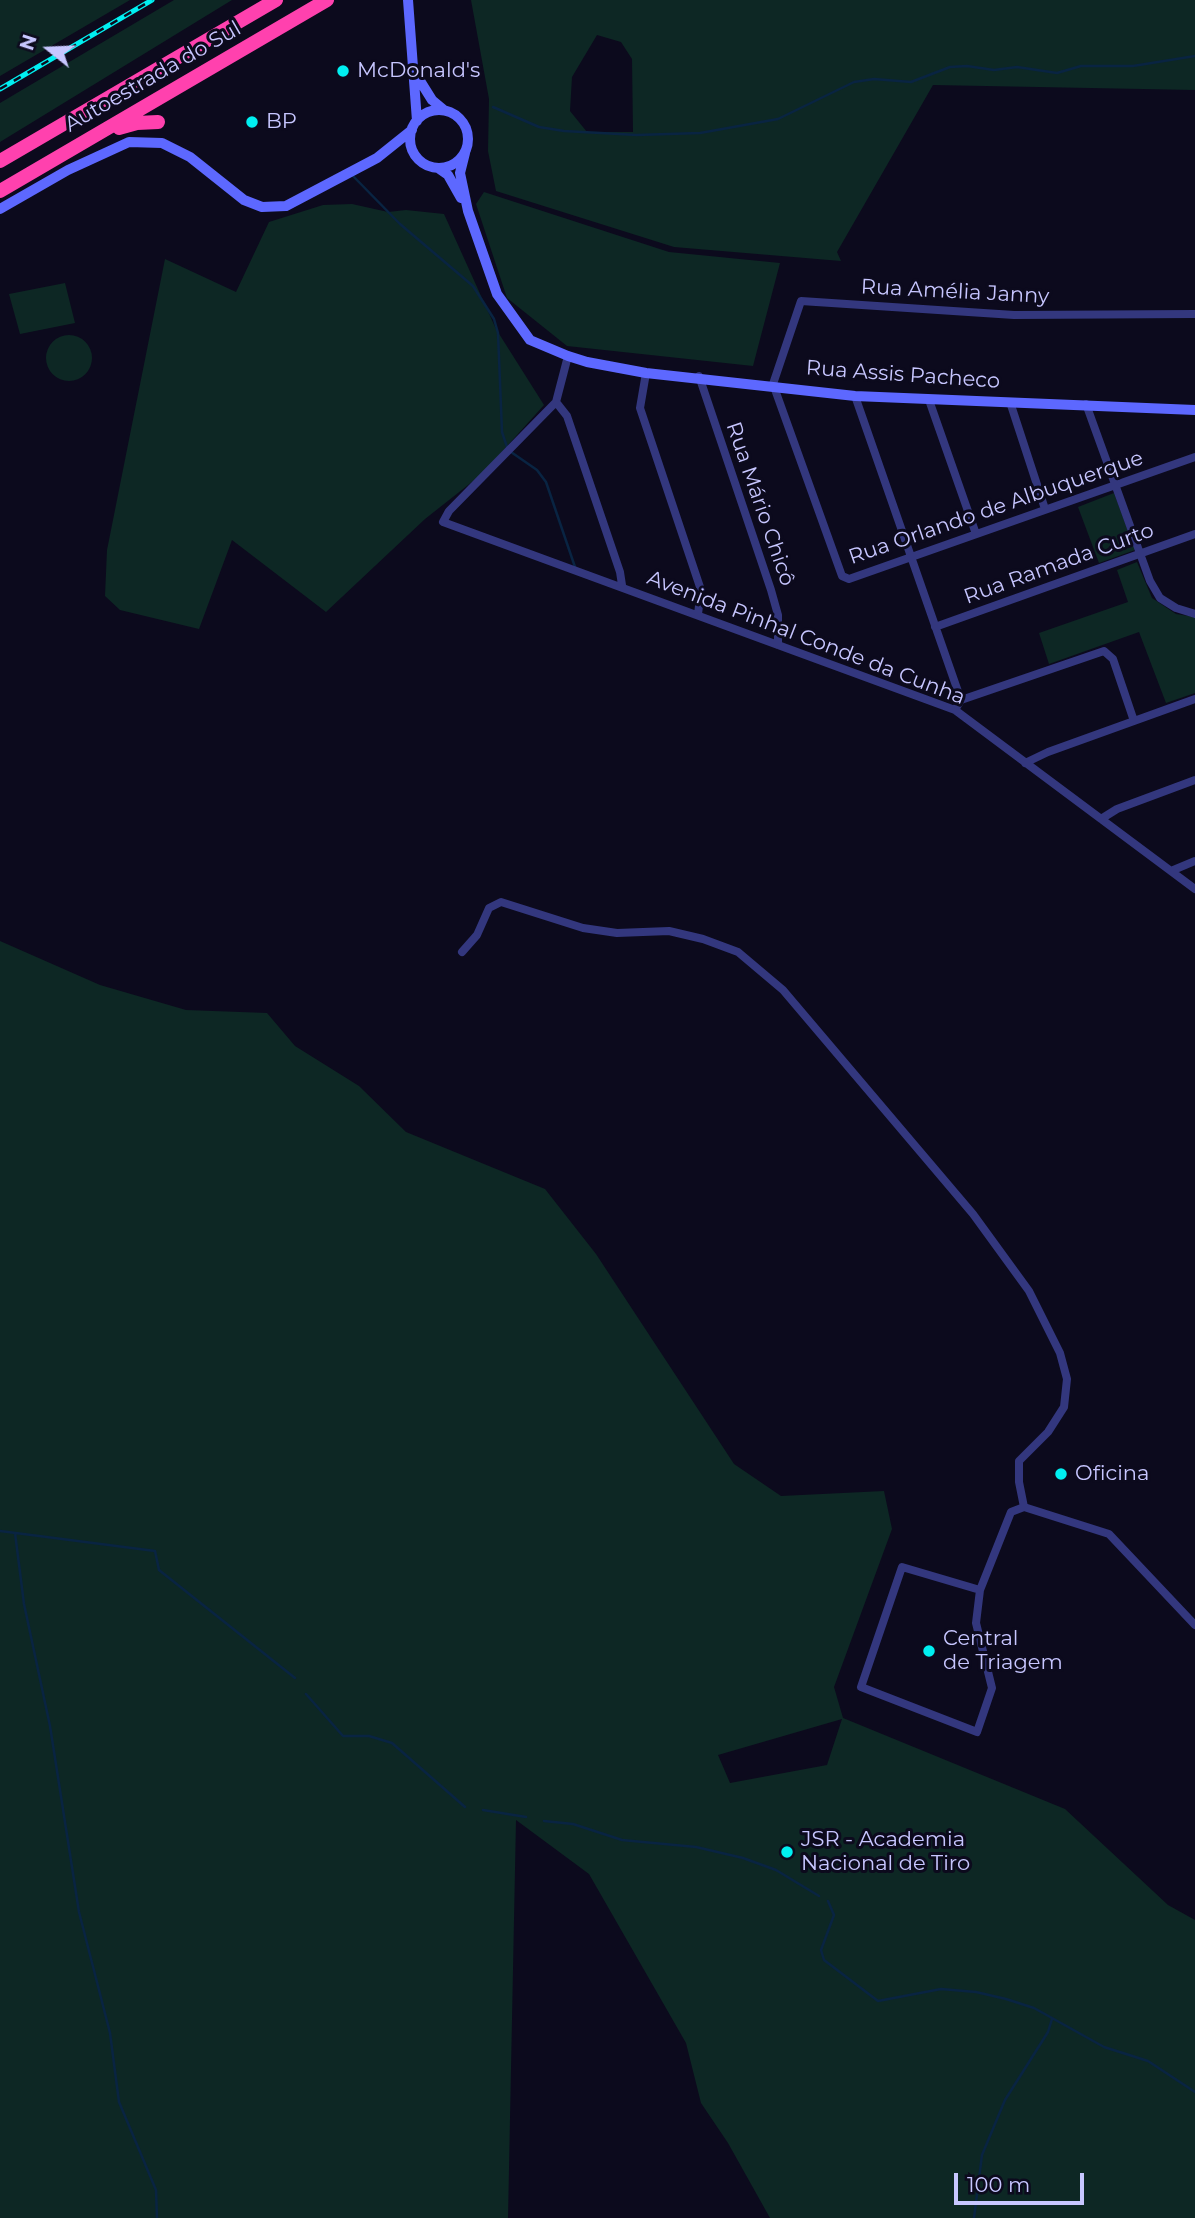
<!DOCTYPE html>
<meta charset="utf-8">
<style>
body{margin:0}
#map{position:relative;width:1195px;height:2218px;overflow:hidden;background:#0c0a1d;font-family:Montserrat,sans-serif}
canvas{display:block}
.north{position:absolute;left:14px;top:14px;width:70px;height:70px;-webkit-text-stroke:5px #0c0a1d;paint-order:stroke;rotate:288deg;font-size:19px;font-weight:700;line-height:28px;text-align:center;color:#c7c6ff}
.north::after{content:'';display:block;margin:auto;width:24px;height:32px;background:#c7c6ff;clip-path:polygon(50% 0,100% 100%,50% 72%,0 100%)}
.scale{position:absolute;left:954px;top:2173px;width:130px;height:32px;box-sizing:border-box;border:4px solid #c7c6ff;border-top:0;padding-left:9px;font-size:21px;line-height:24px;white-space:nowrap;color:#c7c6ff;-webkit-text-stroke:5px #0c0a1d;paint-order:stroke}
</style>
<div id="map">
<canvas width="1195" height="2218"></canvas>
<div class="north">N</div>
<div class="scale">100 m</div>
</div>
<script>
const g = document.querySelector('canvas').getContext('2d');
g.lineJoin = 'round';
function paint(path, color) { g.fillStyle = color; g.fill(path, 'evenodd'); }
const shape = rows => new Path2D(rows.map(r => 'M' + r).join(''));
function strokePath(path, color, width, dash) { g.strokeStyle = color; g.lineWidth = width; g.lineCap = dash ? 'butt' : 'round'; g.setLineDash(dash || []); g.stroke(path); }
function drawText(font, color, halo, rows, align = 'center') {
  g.font = font + ' Montserrat,sans-serif'; g.lineWidth = 6; g.setLineDash([]); g.textBaseline = 'middle'; g.strokeStyle = halo; g.fillStyle = color; for (const [text, x, y, turn = 0] of rows) {
    g.save(); g.translate(x, y); g.rotate((+turn || 0) * Math.PI / 180); g.textAlign = isNaN(turn) ? turn : align; if (halo) g.strokeText(text, 0, 0); g.fillText(text, 0, 0); g.restore();
  }
}
const green = shape([
 [0,0,130,0,0,76],
 [174,0,232,0,0,142,0,103],
 [471,0,1195,0,1195,90,933,85,837,252,841,261,674,247,496,191,488,151,489,99],
 [597,35,621,42,632,59,633,132,587,132,570,111,572,77],
 [484,192,669,252,780,263,753,366,567,346,507,298,476,204],
 [352,204,388,212,406,210,444,214,496,329,544,405,482,474,425,519,326,612,232,540,199,629,120,610,105,596,107,550,165,259,236,292,269,222,323,205],
 [65,283,75,323,20,334,9,294],
 '46 358a23 23 0 1 1 46 0a23 23 0 1 1-46 0Z',
 [1114,493,1135,550,1099,563,1078,507],
 [1137,562,1152,598,1176,614,1195,617,1195,693,1166,703,1139,632,1049,664,1039,633,1128,602,1117,570],
 [0,941,100,985,186,1010,267,1013,295,1046,359,1086,406,1132,545,1189,596,1254,734,1464,781,1496,884,1491,892,1529,834,1687,843,1718,1065,1809,1168,1905,1195,1920,1195,2218,770,2218,728,2143,701,2103,686,2043,589,1874,516,1820,508,2218,0,2218],
 [842,1719,827,1765,730,1783,718,1755]
]);
const stream = shape([
 [493,107,539,127,564,131,637,135,700,133,778,119,854,82,874,79,911,82,950,67,967,66,994,70,1017,67,1057,73,1081,66,1133,66,1195,56],
 [353,176,400,224,473,286,494,319,498,333,502,432,507,447],
 [511,452,537,470,546,482,575,567],
 [0,1531,155,1551,159,1570,295,1678],
 [15,1533,24,1604,50,1726,79,1912,110,2033,119,2102,156,2190,157,2218],
 [306,1694,343,1736,369,1736,392,1743,465,1807],
 [483,1810,526,1817],
 [544,1821,573,1824,622,1840,696,1847,743,1858,776,1870,819,1896],
 [828,1901,834,1915,821,1950,824,1960,878,2001,941,1989,976,1992,1006,1999,1034,2008,1104,2047,1148,2061,1195,2092],
 [974,2218,982,2155,1005,2100,1048,2032,1052,2019]
]);
const street = shape([
 [1195,314,1014,315,801,301,773,384,842,576,849,579,1195,457],
 [568,356,556,402,449,511,443,522,955,710,1195,889],
 [646,373,640,408,701,590,698,614],
 [699,376,771,590,778,615,778,645],
 [855,396,961,700,955,710],
 [929,400,976,534],
 [556,402,567,416,620,572,622,585],
 [1010,402,1045,509],
 [1086,404,1150,581,1160,598,1176,608,1195,614],
 [935,627,1195,534],
 [961,700,1104,651,1113,659,1134,721],
 [1025,763,1048,752,1195,699],
 [1101,819,1117,809,1195,780],
 [1171,871,1195,861],
 [462,952,477,935,489,908,501,902,583,928,617,933,669,931,703,939,738,952,783,990,973,1214,1029,1291,1060,1353,1067,1379,1064,1407,1048,1432,1019,1461,1019,1482,1024,1507],
 [980,1590,902,1567,861,1687,977,1732,992,1688,976,1623,980,1590,1011,1512,1024,1507,1109,1534,1195,1625]
]);
const secondary = shape([
 [408,0,417,121],
 [417,76,432,100,444,110],
 '410 139a29 29 0 1 1 58 0a29 29 0 1 1-58 0Z',
 [465,153,460,173,468,211,497,294,530,340,568,356,587,362,646,373,855,396,1195,410],
 [438,168,448,175,461,198],
 [0,209,68,170,129,142,162,143,190,157,244,200,262,207,286,206,377,158,412,130]
]);
const highway = shape([
 [119,128,137,123,158,122],
 [0,161,276,0],
 [0,191,327,0]
]);
const rail = shape([
 [0,89,152,0]
]);
const markers = [
 [343,71,7,"#00eff1"],
 [252,122,7,"#00eff1"],
 [1061,1474,7,"#00eff1"],
 [929,1651,7,"#00eff1"],
 [787,1852,7,"#00eff1"]
];
const poiNames = [
 ["McDonald's",357,71],
 ["BP",266,122],
 ["Oficina",1075,1474],
 ["Central",943,1639],
 ["de Triagem",943,1663],
 ["JSR - Academia",801,1840],
 ["Nacional de Tiro",801,1864]
];
const streetNames = [
 ["Autoestrada do Sul",153,77,-30],
 ["Rua Amélia Janny",955,292,3],
 ["Rua Assis Pacheco",903,375,4],
 ["Rua Mário Chicô",760,504,71],
 ["Rua Orlando de Albuquerque",996,508,-19],
 ["Rua Ramada Curto",1059,564,-20],
 ["Avenida Pinhal Conde da Cunha",806,638,21]
];
paint(green, '#0d2724');
strokePath(stream, '#092442', 2.5);
strokePath(street, '#33377e', 8);
strokePath(secondary, '#5d68ff', 10);
strokePath(highway, '#ff41ae', 14);
strokePath(rail, '#00eff1', 5);
strokePath(rail, '#0c0a1d', 2.5, [8]);
for (const [x, y, r, color] of markers) { const dot = new Path2D(); dot.arc(x, y, r, 0, 2 * Math.PI); g.fillStyle = color; g.fill(dot); strokePath(dot, '#0c0a1d', 2.5); }
drawText('21px', '#c7c6ff', '#0c0a1d', poiNames, 'left');
drawText('21px', '#c7c6ff', '#0c0a1d', streetNames);
</script>
